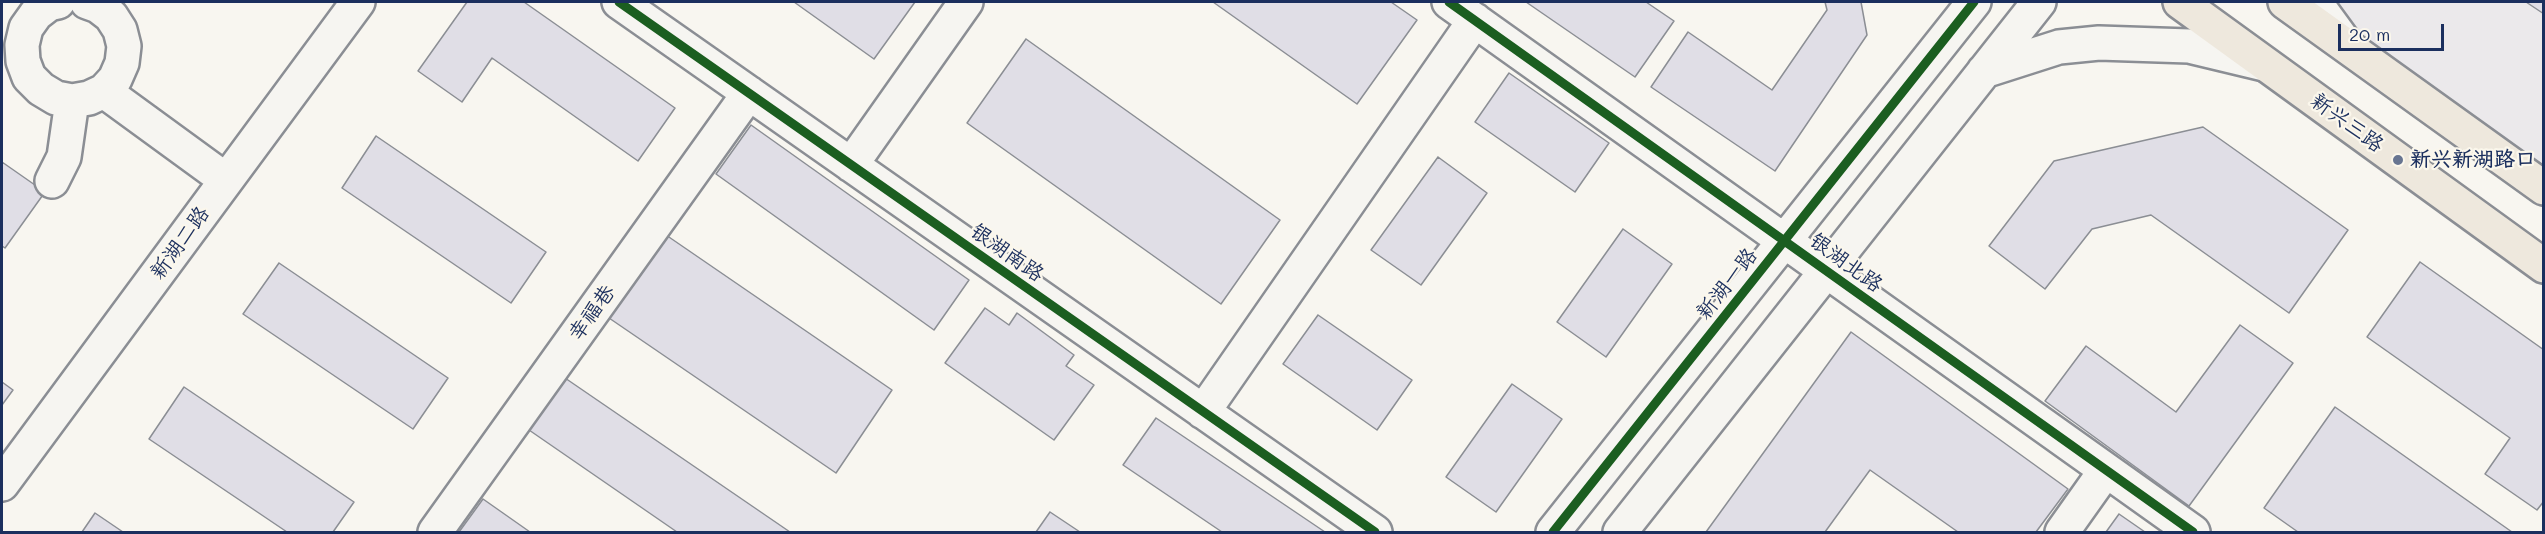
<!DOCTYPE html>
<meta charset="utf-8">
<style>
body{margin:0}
#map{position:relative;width:2545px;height:534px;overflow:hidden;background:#f8f6f0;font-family:Mali,sans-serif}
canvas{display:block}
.frame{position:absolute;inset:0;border:3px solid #1b2f5e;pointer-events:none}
.scale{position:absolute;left:2338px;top:24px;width:106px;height:27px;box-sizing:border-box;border:3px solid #1b2f5e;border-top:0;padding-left:8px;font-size:18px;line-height:21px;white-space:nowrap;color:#1b2f5e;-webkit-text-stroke:4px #fbf7ec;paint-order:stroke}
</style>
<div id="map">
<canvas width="2545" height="534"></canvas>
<div class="frame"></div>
<div class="scale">20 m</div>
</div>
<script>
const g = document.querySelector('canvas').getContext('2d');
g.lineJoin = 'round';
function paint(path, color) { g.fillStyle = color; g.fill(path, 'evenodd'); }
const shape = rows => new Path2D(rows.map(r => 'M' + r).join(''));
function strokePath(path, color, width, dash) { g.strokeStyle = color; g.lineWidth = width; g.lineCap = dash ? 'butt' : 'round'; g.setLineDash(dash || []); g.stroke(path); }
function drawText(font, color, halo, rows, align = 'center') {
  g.font = font + ' Mali,"LXGW WenKai TC",sans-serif'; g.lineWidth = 4.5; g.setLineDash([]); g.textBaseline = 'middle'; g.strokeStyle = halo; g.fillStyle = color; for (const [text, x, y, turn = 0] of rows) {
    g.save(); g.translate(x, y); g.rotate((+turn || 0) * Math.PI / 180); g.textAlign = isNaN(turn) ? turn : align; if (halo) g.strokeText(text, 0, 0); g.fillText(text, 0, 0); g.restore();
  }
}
const built = shape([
 [2285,2,2543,2,2543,188]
]);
const building = shape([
 [467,2,524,2,675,108,638,161,492,58,462,102,418,71,467,2],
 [794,2,915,2,874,59,794,2],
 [1213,2,1391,2,1417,20,1357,104,1213,2],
 [1526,2,1646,2,1674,21,1635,77,1526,2],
 [1825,2,1861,2,1867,35,1775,171,1651,87,1688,32,1772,90,1827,10,1825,2],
 [2526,2,2544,2,2544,14,2526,2],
 [1026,39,1280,220,1221,304,967,123,1026,39],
 [1509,73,1609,143,1575,192,1475,122,1509,73],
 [751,125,969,280,934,330,716,174,751,125],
 [2203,127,2348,230,2289,313,2151,215,2092,229,2045,289,1989,246,2054,161,2203,127],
 [376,136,546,252,511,303,342,188,376,136],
 [1438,157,1487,193,1421,285,1371,250,1438,157],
 [2,162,45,192,5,248,2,246,2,162],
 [1623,229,1672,264,1606,357,1557,322,1623,229],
 [666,235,892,390,836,473,609,318,666,235],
 [2420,262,2544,350,2544,501,2537,510,2485,474,2510,438,2367,337,2420,262],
 [279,263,448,378,413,429,243,314,279,263],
 [985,308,1009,325,1017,313,1074,355,1066,366,1094,385,1054,440,945,363,985,308],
 [1318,315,1412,380,1377,430,1283,364,1318,315],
 [2240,325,2293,363,2189,506,2045,401,2086,346,2176,412,2240,325],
 [1851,332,2068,489,2036,532,1958,532,1870,470,1825,532,1706,532,1851,332],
 [565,378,790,532,677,532,529,430,565,378],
 [2,382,13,390,2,405,2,382],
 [1512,384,1562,419,1496,512,1446,477,1512,384],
 [184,387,354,502,333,532,287,532,149,439,184,387],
 [2335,407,2512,532,2298,532,2264,508,2335,407],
 [1156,418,1325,532,1222,532,1123,465,1156,418],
 [483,499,530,532,459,532,483,499],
 [1050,512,1080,532,1036,532,1050,512],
 [95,513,123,532,82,532,95,513],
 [2119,514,2145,532,2106,532,2119,514]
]);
const minor = shape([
 [58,2,49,4,36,14,26,28,22,45,23,61,29,77,41,89,56,98,72,101,89,98,104,91,115,79,122,63,124,46,120,30,111,16,98,6,87,2],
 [619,2,1375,532],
 [1449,2,2193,532],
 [2315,2,2345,43],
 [1984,71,2059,47,2099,43,2189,46,2264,64],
 [104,91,226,180],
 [851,165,966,2],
 [52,181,64,157,72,101],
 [1203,412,1475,20],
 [2,484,358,2],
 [435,532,749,93],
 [1553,532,1974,2],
 [1620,532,2039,2],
 [2062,532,2106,470]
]);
const major = shape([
 [2180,2,2544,266],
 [2285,2,2544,188]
]);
const cycleway = shape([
 [619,2,1375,532],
 [1449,2,2193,532],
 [1553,532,1974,2]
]);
const markers = [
 [2398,160,6,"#687591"]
];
const streetNames = [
 ["新兴三路",2347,123,36],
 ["新湖二路",180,243,-54],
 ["银湖南路",1007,253,35],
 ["银湖北路",1846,263,36],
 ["新湖一路",1727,284,-52],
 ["幸福巷",592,313,-54]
];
const poiNames = [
 ["新兴新湖路口",2410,160]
];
paint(built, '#ebe9eb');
paint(building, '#e0dee6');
strokePath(building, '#8b8e94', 1.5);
strokePath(minor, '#8b8e94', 38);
strokePath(major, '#8b8e94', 38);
strokePath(minor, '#f6f5f1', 33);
strokePath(major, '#eee8dd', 33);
strokePath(cycleway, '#1b5e20', 9);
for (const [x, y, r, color] of markers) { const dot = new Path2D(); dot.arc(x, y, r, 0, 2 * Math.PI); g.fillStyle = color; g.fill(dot); strokePath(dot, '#fbf7ec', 2); }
drawText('21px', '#1b2f5e', '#fbf7ec', streetNames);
drawText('bold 21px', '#1b2f5e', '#fbf7ec', poiNames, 'left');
</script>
